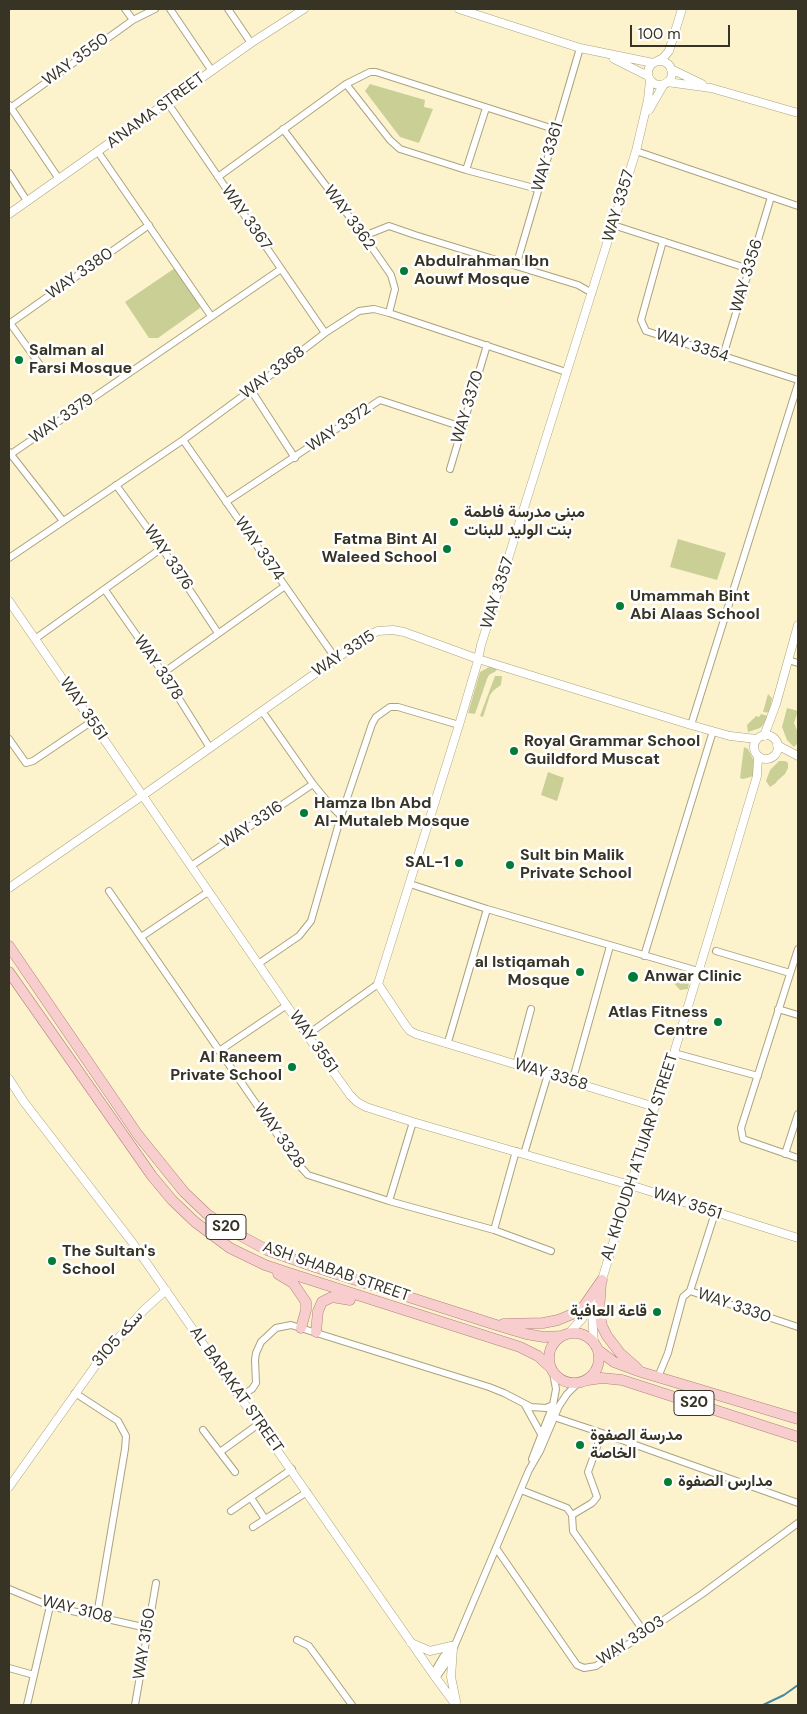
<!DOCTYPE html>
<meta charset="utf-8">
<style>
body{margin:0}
#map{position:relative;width:807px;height:1714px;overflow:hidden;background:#fcf3cd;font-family:"DM Sans",sans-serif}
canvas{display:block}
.frame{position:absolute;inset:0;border:10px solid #373425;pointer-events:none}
.scale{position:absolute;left:630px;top:25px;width:100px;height:22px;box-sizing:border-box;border:2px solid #373425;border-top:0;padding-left:6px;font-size:15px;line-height:18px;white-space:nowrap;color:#373425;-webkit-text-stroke:4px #fff;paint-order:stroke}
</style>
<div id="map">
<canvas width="807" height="1714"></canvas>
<div class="frame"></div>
<div class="scale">100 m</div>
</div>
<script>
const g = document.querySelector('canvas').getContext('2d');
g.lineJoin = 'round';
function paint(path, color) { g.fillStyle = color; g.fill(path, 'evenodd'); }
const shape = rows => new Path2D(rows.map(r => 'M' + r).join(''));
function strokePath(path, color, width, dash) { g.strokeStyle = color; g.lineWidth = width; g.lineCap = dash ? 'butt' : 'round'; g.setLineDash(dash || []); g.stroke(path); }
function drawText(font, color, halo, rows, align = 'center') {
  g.font = font + ' "DM Sans",Vazirmatn,sans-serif'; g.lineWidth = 5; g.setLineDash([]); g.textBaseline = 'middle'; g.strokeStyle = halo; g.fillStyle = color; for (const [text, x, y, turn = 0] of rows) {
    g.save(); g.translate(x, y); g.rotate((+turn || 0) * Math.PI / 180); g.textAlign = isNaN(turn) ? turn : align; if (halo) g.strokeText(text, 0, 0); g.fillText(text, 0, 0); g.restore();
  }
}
const green = shape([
 [370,84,425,100,424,107,433,109,419,143,400,137,365,91],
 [175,268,199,303,200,308,158,338,149,338,125,302],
 [678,539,726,553,717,580,670,567],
 [491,666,497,668,496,671,489,675,487,679,475,714,468,713,480,672],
 [495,676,502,676,501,685,494,690,490,695,483,717,480,716],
 [768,694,772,698,770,713,763,712],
 [787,708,798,711,794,723,798,733,798,743,794,747,787,740,782,727],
 [761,714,768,716,763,725,760,728,748,732,747,725,756,716,759,717],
 [744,747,748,749,754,761,754,776,743,779,740,778],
 [779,761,785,761,788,763,788,768,785,774,777,781,776,783,770,787,766,781,770,770],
 [548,772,564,778,557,801,541,795],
 [682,972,687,973,692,979,689,982,688,989,680,990,673,982,680,977]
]);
const stream = shape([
 [763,1705,784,1695,798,1685]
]);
const minor = shape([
 [125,9,133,20],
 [170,9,212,71],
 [228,9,251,43],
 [346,84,390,140,400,149,466,170,538,189],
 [167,102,325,333],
 [9,105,59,179],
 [9,109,133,20,155,9],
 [283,129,364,236,391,275,395,289,389,313],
 [636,151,798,206],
 [98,152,211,316],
 [466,170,486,108],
 [9,173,27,201],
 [218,177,346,84,370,72,376,72,557,130],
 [613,225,749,269],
 [364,236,389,226,415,235,578,285,592,293],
 [663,241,641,320,646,331,798,380],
 [516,266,580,48],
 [10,323,40,365],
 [9,324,149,225],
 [723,356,771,197],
 [251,390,295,458],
 [183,440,336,659],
 [9,452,63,521],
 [11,454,281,269],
 [450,469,487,345],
 [116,485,162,548,218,633],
 [226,502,380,400,462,427],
 [9,558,183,440,251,390,325,333,359,311,374,309,389,313,566,372],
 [105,590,163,673,210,748],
 [35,639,162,548],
 [788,660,798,663],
 [163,673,285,586],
 [262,711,313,784,331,806,341,816],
 [691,725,798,384],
 [9,739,26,763,33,761,91,722],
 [191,866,313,784],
 [410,884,487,909,698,971],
 [109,891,297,1163,308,1175,389,1201,494,1230,551,1251],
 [141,937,208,892],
 [798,949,741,1128,743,1139,798,1158],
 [716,951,790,973],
 [644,956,713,731],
 [258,964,299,936,311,921,341,816,372,724,376,717,390,707,398,707,459,725],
 [778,1009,798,1015],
 [307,1035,378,984],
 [448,1042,487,909],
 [219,1051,287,1005],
 [674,1053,758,1076],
 [516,1065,531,1009],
 [572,1082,610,946],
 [524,1154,548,1074],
 [785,1154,798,1114],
 [389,1201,413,1122],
 [494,1230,516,1151],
 [690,1291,798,1327],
 [690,1291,715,1213],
 [658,1377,668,1353,683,1297,690,1291],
 [75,1393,118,1421,126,1436,125,1449,97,1615],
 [241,1396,252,1389,256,1383,255,1360,256,1353,261,1342,276,1328,291,1325,489,1387,504,1393,531,1407,546,1408,553,1405],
 [525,1405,541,1434],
 [554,1417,602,1433,798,1503],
 [203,1430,235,1472],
 [220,1452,260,1423],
 [532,1459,553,1405,556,1389,553,1373],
 [521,1490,567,1508,572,1515,573,1531,645,1633],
 [251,1498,265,1519],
 [231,1511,292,1469],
 [572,1515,592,1503,597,1497,588,1472,602,1433],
 [253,1527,307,1492],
 [496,1548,577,1665,584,1668,596,1666,702,1594,798,1523],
 [9,1589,50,1606,147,1628],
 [297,1640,309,1646,352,1705],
 [9,1668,34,1675],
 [433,1674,443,1657,453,1645],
 [436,1678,449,1659,529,1470,540,1451,559,1406,567,1394,578,1383],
 [27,1705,50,1606],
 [135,1705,156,1583]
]);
const tertiary = shape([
 [459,9,580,48,653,63],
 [614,59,648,76],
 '648 73a12 12 0 1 1 24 0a12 12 0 1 1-24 0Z',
 [657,61,663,58,669,51,682,9],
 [671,69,702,84],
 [650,80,648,100,636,151,481,645,477,664,459,725,378,984,406,1026,410,1031,416,1034,655,1107],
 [667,82,711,88,798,113],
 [649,110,664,84],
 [9,214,251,43,304,9],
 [9,601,307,1035,350,1095,357,1102,366,1107,413,1122,630,1185,798,1238],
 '754 747a12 12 0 1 1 24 0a12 12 0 1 1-24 0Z',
 [764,736,776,704,798,625],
 [777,745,798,756],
 [9,888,142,796,371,634,378,631,393,630,404,632,478,659,691,725,730,736,757,739],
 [9,1079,24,1102,132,1242,433,1674,456,1705],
 [601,1283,649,1125,667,1067,674,1053,729,870,757,776,758,757],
 [568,1334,582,1319,590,1305],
 [594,1344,592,1313,597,1297],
 [9,1487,103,1355,144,1310,166,1290],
 [411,1643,430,1651,451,1646],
 [453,1648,451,1677,456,1701]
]);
const primary = shape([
 [9,946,138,1135,184,1192,207,1214,232,1231,267,1250,315,1267,493,1324,526,1334,544,1337,562,1336],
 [9,972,152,1176,172,1200,195,1222,230,1248,265,1265,289,1273,520,1347,538,1356,550,1367],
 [278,1274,293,1283,306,1302,306,1310,301,1328],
 [601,1283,599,1311,602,1326,607,1336,620,1353,637,1368],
 [503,1324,543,1323,558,1320,575,1313,584,1306,602,1280],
 [316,1332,318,1311,322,1302,332,1297,350,1300],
 '549 1358a25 25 0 1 1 50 0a25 25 0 1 1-50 0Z',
 [598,1350,614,1362,641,1372,798,1419],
 [588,1380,602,1378,622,1380,798,1437]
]);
const markers = [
 [404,271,5,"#007c34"],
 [19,360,5,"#007c34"],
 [454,522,5,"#007c34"],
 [447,549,5,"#007c34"],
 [620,606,5,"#007c34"],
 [514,751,5,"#007c34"],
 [304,813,5,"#007c34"],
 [459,863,5,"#007c34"],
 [510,865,5,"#007c34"],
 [580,972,5,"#007c34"],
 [633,977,6,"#007c34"],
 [718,1022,5,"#007c34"],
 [292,1067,5,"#007c34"],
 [52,1261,5,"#007c34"],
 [657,1312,5,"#007c34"],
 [580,1445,5,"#007c34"],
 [668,1482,5,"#007c34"]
];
const shields = [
 [226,1227,40],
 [694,1403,40]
];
const shieldNames = [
 ["S20",226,1227],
 ["S20",694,1403]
];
const streetNames = [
 ["WAY 3550",76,60,-36],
 ["A'NAMA STREET",156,111,-36],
 ["WAY 3361",548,157,-73],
 ["WAY 3357",619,206,-73],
 ["WAY 3367",246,218,55],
 ["WAY 3362",349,218,54],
 ["WAY 3380",80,274,-35],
 ["WAY 3356",747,276,-73],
 ["WAY 3354",692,346,18],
 ["WAY 3368",273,373,-37],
 ["WAY 3370",468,407,-73],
 ["WAY 3379",62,419,-35],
 ["WAY 3372",339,428,-34],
 ["WAY 3374",259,549,55],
 ["WAY 3376",168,558,56],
 ["WAY 3357",498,593,-72],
 ["WAY 3315",344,654,-33],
 ["WAY 3378",158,668,56],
 ["WAY 3551",83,709,56],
 ["WAY 3316",252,825,-34],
 ["WAY 3551",313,1042,55],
 ["WAY 3358",551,1075,17],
 ["WAY 3328",279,1136,55],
 ["AL KHOUDH A'TIJIARY STREET",640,1157,-72],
 ["WAY 3551",687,1204,18],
 ["ASH SHABAB STREET",336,1272,19],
 ["WAY 3330",734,1306,19],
 ["سكه 3105",118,1339,-49],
 ["AL BARAKAT STREET",236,1390,55],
 ["WAY 3108",77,1610,14],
 ["WAY 3303",631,1641,-33],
 ["WAY 3150",145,1644,-81]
];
const poiNames = [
 ["Abdulrahman Ibn",414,262],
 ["Aouwf Mosque",414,280],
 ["Salman al",29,351],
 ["Farsi Mosque",29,369],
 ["مبنى مدرسة فاطمة",464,513],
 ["بنت الوليد للبنات",464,531],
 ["Fatma Bint Al",437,540,"right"],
 ["Waleed School",437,558,"right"],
 ["Umammah Bint",630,597],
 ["Abi Alaas School",630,615],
 ["Royal Grammar School",524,742],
 ["Guildford Muscat",524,760],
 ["Hamza Ibn Abd",314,804],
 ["Al-Mutaleb Mosque",314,822],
 ["Sult bin Malik",520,856],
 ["Private School",520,874],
 ["SAL-1",449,863,"right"],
 ["al Istiqamah",570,963,"right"],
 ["Mosque",570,981,"right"],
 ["Anwar Clinic",644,977],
 ["Atlas Fitness",708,1013,"right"],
 ["Centre",708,1031,"right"],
 ["Al Raneem",282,1058,"right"],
 ["Private School",282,1076,"right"],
 ["The Sultan's",62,1252],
 ["School",62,1270],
 ["قاعة العافية",647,1312,"right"],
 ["مدرسة الصفوة",590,1436],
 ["الخاصة",590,1454],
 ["مدارس الصفوة",678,1482]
];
paint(green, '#cad095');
strokePath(stream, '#4889a0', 2);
strokePath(minor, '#aba37f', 8);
strokePath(tertiary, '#aba37f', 9);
strokePath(primary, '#b1827e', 11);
strokePath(minor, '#fff', 6);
strokePath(tertiary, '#fff', 8);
strokePath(primary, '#f8cdce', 10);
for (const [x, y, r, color] of markers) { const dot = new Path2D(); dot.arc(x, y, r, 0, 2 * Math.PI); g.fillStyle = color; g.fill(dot); strokePath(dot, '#fff', 2); }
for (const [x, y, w] of shields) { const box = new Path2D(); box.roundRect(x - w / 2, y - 12.5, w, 25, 4); g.fillStyle = '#fff'; g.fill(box); strokePath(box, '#373425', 1); }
drawText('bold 15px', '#373425', null, shieldNames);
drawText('16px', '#373425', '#fff', streetNames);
drawText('bold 16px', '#373425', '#fff', poiNames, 'left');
</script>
